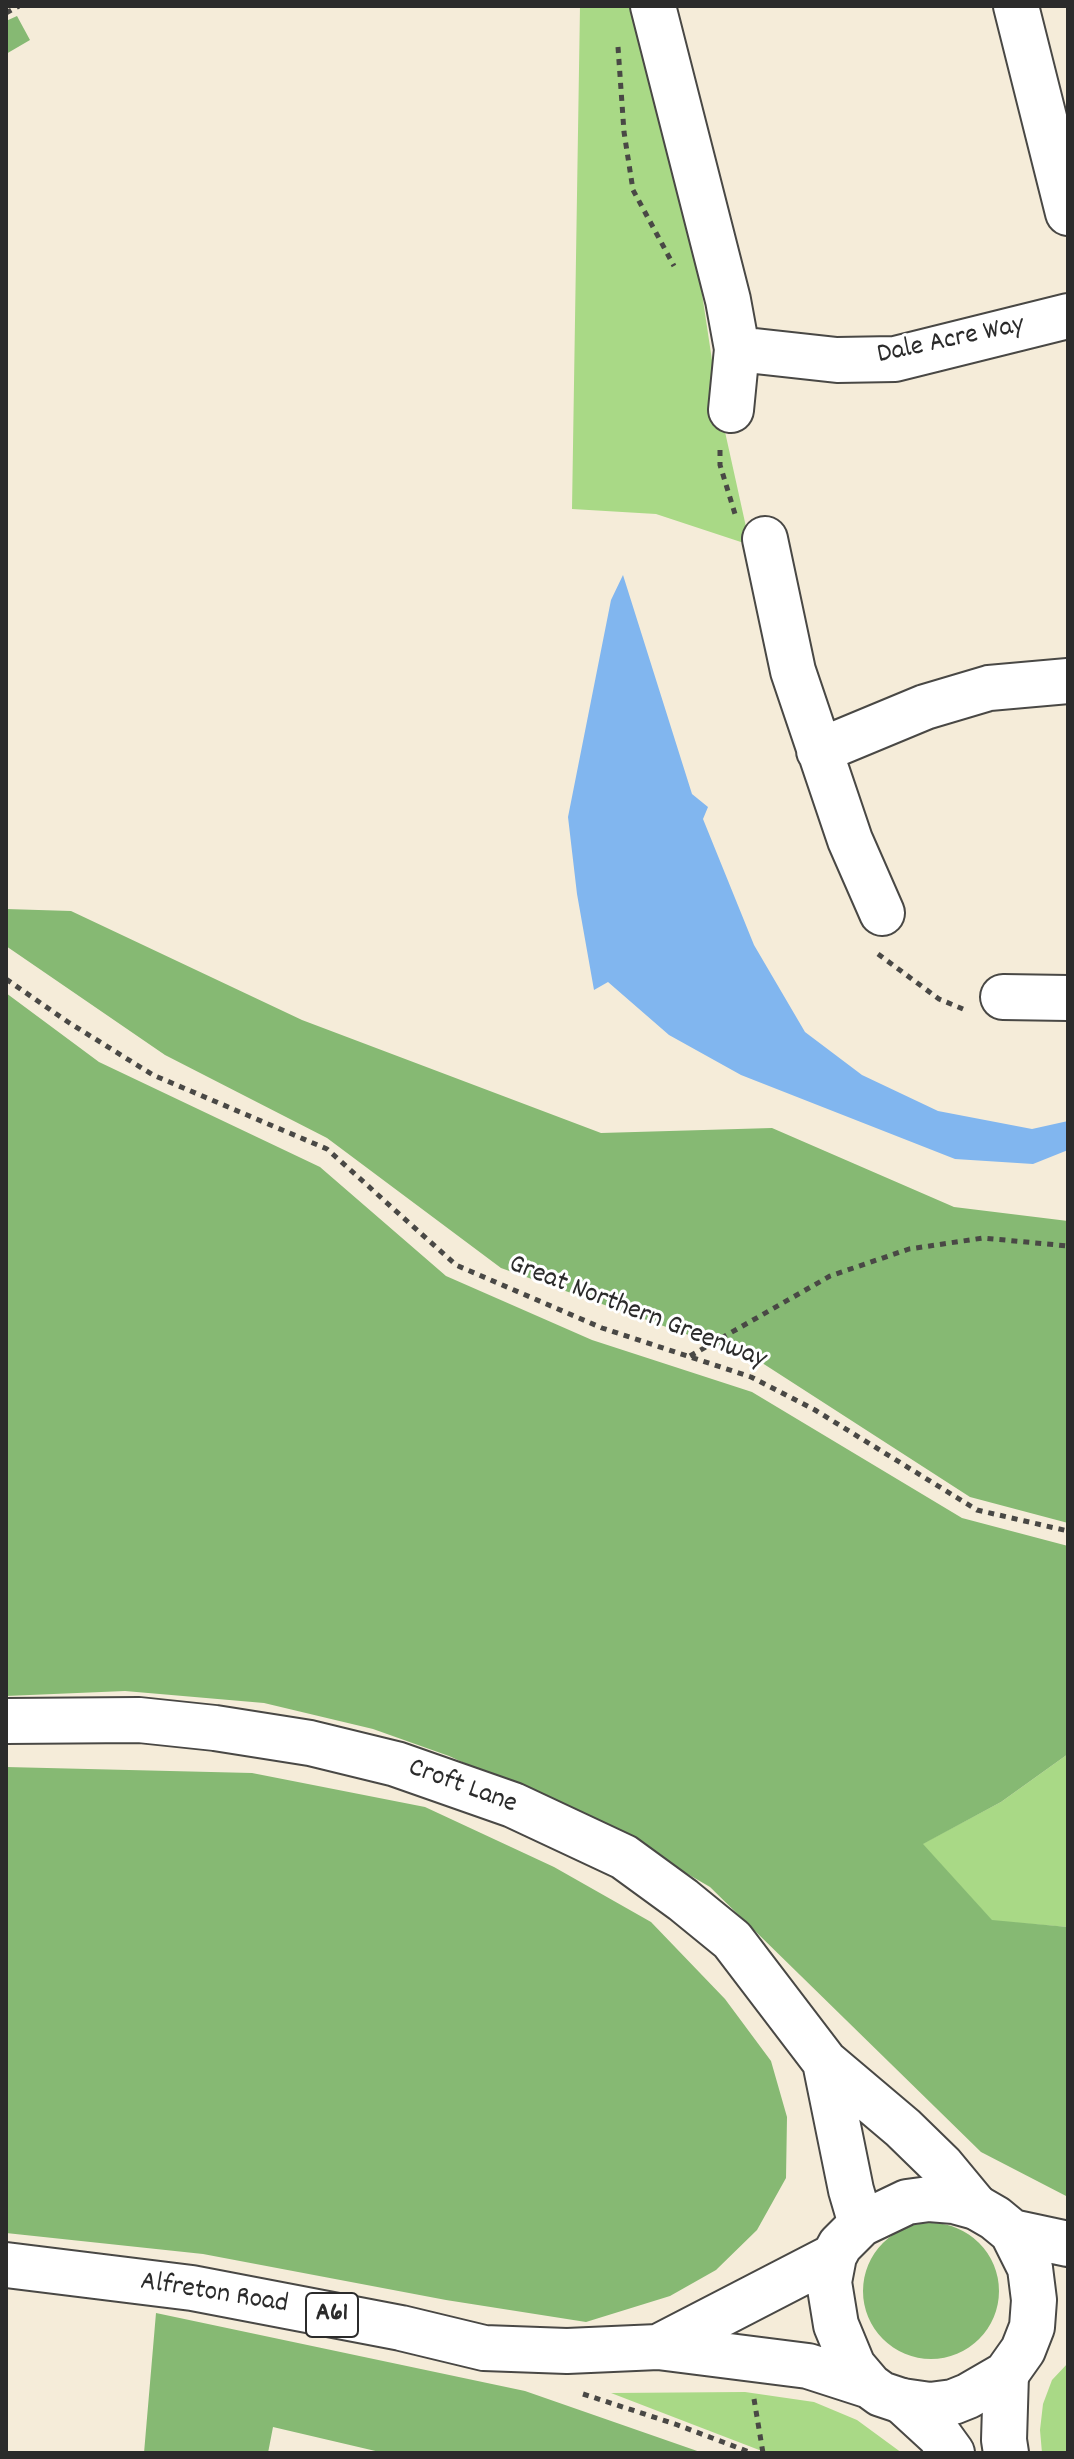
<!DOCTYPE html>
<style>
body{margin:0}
#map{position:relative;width:1074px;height:2459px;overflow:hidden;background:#f5ecd9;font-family:Dekko,sans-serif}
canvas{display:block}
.frame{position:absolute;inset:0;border:8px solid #2b2b2b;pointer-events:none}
</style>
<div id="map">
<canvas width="1074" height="2459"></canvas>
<div class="frame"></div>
</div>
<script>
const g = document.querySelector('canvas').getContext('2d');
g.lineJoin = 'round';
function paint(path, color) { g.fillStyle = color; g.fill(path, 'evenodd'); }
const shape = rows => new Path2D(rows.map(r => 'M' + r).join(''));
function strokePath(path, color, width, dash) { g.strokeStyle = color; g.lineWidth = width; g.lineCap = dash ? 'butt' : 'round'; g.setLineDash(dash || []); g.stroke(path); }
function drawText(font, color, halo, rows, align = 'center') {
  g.font = font + ' Dekko,sans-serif'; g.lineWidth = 6; g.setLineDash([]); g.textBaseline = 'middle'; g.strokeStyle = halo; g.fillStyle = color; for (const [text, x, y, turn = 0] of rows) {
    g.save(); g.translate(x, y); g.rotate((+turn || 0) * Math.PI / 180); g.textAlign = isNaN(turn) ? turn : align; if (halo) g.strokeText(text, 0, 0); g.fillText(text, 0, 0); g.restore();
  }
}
const green = shape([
 [580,6,640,6,695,247,718,400,750,545,656,514,572,509],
 [1068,1754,1068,1927,992,1921,922,1844,1001,1802],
 [1068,2363,1068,2453,1042,2453,1040,2430,1043,2404,1052,2380],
 [745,2392,814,2402,857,2420,902,2453,767,2453,611,2393]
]);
const forest = shape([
 [17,16,30,40,6,54,6,21],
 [6,909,71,911,302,1020,601,1133,772,1128,954,1207,1068,1221,1068,1523,970,1497,756,1359,501,1268,327,1138,165,1055,6,946],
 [6,993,99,1062,320,1167,446,1276,592,1340,752,1392,962,1518,1068,1546,1068,1754,1001,1802,923,1844,992,1920,1068,1927,1068,2197,981,2152,710,1887,617,1833,449,1756,373,1729,264,1703,125,1691,6,1696],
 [6,1767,252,1773,425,1807,554,1867,651,1922,725,1999,771,2061,787,2117,786,2178,757,2230,716,2270,670,2296,586,2322,446,2300,203,2254,6,2233],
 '863 2291a68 68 0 1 1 136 0a68 68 0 1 1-136 0Z',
 [156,2313,525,2391,703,2453,384,2453,273,2427,268,2453,144,2453]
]);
const water = shape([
 [623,575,692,794,708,807,703,819,754,945,805,1032,862,1075,938,1111,1032,1129,1068,1121,1068,1150,1033,1164,955,1159,741,1075,669,1035,608,982,594,990,577,894,568,817,611,600]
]);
const path = shape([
 [6,13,19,6],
 [618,47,624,132,633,190,674,266],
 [720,450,720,465,735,514],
 [878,954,939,999,963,1009],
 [6,979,68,1022,153,1075,327,1149,456,1265,602,1328,751,1377,815,1410,977,1510,1068,1531],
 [690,1356,830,1276,909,1249,983,1238,1068,1246],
 [583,2394,675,2424,752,2453],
 [754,2399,763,2453]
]);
const minor = shape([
 [653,6,728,300,737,349,731,410],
 [1016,6,1068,213],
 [737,349,837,360,895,359,1068,316],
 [765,539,793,671,850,840,882,913],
 [819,751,925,707,989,688,1068,681],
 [1003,997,1068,998],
 [6,1721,139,1720,215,1728,310,1743,396,1764,513,1805,624,1857,683,1900,732,1940,825,2062,903,2128,942,2166,976,2207],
 [825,2062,851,2190,861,2224],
 [902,2401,939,2435,952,2453],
 [1006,2453,1004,2440,1006,2374]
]);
const highway = shape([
 [929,2199,954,2201,976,2207,995,2218,1012,2232,1030,2268,1034,2300,1032,2327,1023,2350,1006,2374,968,2396,953,2402,930,2405,902,2401,881,2394,870,2386,853,2366,836,2325,829,2282,834,2256,840,2245,861,2224,907,2202,929,2199],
 [1012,2232,1068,2244],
 [6,2265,192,2288,401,2328,484,2348,567,2351,658,2347,808,2366,870,2386],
 [658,2347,834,2256]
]);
const shields = [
 [332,2315,52]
];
const shieldNames = [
 ["A61",332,2315]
];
const streetNames = [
 ["Dale Acre Way",951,342,-12],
 ["Great Northern Greenway",637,1314,21],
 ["Croft Lane",462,1788,20],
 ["Alfreton Road",214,2295,9]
];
paint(green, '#a9d986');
paint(forest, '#86b973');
paint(water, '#81b6ef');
strokePath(minor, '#494845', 48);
strokePath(highway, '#494845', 48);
strokePath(path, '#494845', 5, [6, 6]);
strokePath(minor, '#fff', 44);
strokePath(highway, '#fff', 44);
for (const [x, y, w] of shields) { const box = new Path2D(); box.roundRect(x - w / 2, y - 22, w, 44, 6); g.fillStyle = '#fff'; g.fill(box); strokePath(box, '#2b2b2b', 2); }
drawText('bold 26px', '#2b2b2b', null, shieldNames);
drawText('28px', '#2b2b2b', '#fff', streetNames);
</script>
